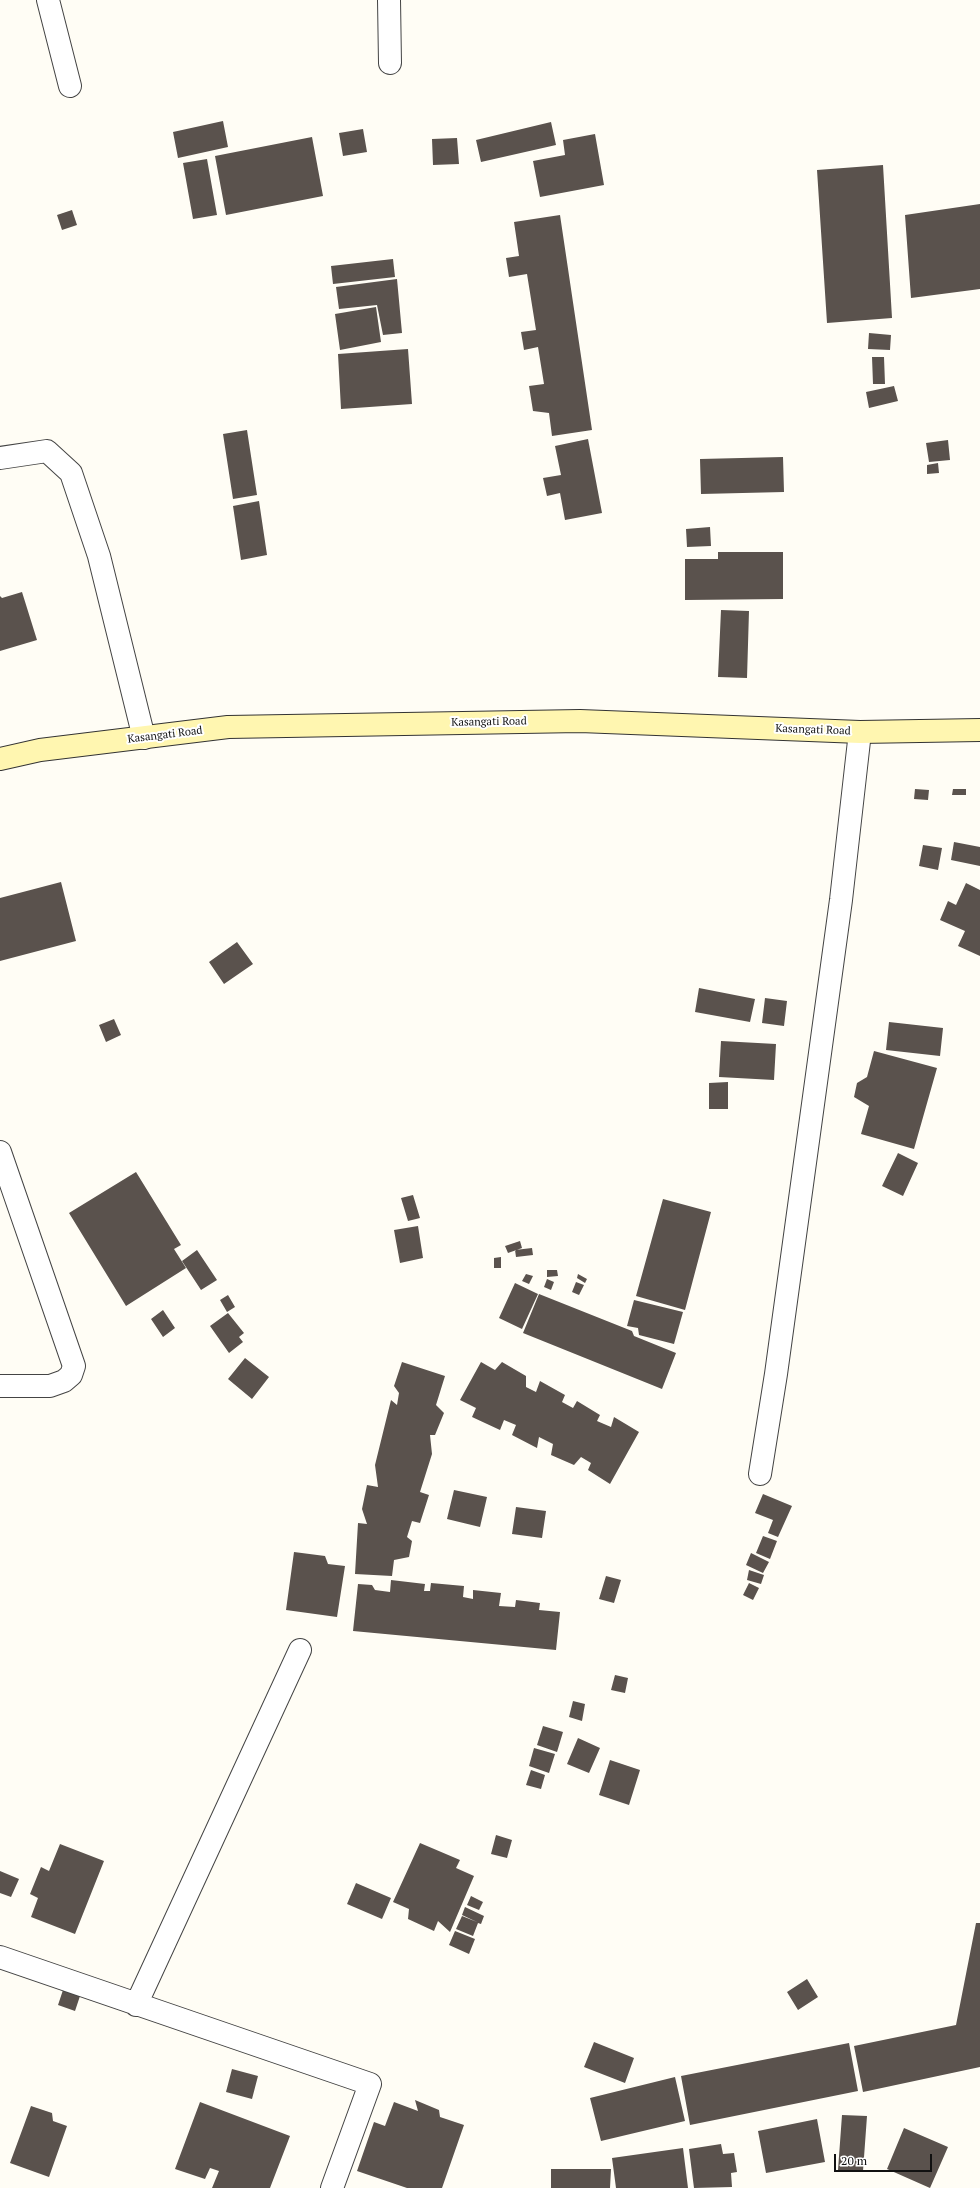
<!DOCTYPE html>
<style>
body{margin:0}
#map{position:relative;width:980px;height:2188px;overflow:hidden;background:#fffdf5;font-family:"PT Serif",serif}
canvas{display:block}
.scale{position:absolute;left:834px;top:2154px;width:98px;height:18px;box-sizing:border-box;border:2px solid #111;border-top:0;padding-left:5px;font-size:12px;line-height:14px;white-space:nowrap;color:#111;-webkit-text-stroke:3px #fff;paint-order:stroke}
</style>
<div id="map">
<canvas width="980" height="2188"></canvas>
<div class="scale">20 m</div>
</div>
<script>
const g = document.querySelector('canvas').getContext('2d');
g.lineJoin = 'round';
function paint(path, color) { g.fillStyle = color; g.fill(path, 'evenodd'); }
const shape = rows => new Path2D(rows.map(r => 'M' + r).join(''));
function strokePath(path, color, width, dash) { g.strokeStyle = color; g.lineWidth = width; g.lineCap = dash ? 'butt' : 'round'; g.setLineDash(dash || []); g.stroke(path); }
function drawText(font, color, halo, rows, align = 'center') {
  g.font = font + ' "PT Serif",serif'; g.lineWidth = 4; g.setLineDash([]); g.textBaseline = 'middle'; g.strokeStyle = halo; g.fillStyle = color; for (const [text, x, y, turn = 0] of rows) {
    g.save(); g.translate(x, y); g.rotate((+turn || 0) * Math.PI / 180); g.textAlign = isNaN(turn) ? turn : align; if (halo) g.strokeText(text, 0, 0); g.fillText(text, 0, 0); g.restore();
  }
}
const building = shape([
 [223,121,228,147,178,158,173,132],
 [551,122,556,145,481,162,476,140],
 [363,129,367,152,343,156,339,133],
 [595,134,604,185,540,197,533,161,565,155,563,140],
 [312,137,323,196,226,215,215,156],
 [457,138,459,164,433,165,432,139],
 [207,159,217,215,193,219,183,163],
 [883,165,892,318,827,323,817,170],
 [980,204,980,289,911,298,905,215],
 [72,210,77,225,62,230,57,215],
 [560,215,592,430,552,436,549,413,533,411,529,386,544,384,538,347,524,350,521,332,536,330,527,274,509,277,506,258,519,256,514,222],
 [393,259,395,277,333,284,331,266],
 [397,279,402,333,383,335,377,305,339,309,336,287],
 [376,307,381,342,340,350,335,314],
 [869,333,891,335,890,350,868,349],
 [408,349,412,404,341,409,338,354],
 [872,357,884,357,885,384,873,384],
 [894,386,898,401,869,408,866,392],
 [247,430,257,495,233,499,223,434],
 [588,439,602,513,565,520,560,493,547,496,543,478,561,475,555,446],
 [948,440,950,460,929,462,926,443],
 [783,457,784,492,701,494,700,459],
 [938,463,939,473,927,474,927,465],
 [259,501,267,555,241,560,233,506],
 [710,527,711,546,687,547,686,529],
 [718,552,783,552,783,599,685,600,685,559,718,559],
 [22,592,37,640,0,651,0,596,2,598],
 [721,610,749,611,747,678,718,677],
 [915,789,929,790,928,800,914,799],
 [953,789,966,789,966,795,952,795],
 [954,842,980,847,980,866,951,860],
 [923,845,942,848,938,870,919,866],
 [61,882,76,941,0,961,0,898],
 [966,883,980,890,980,956,958,946,965,931,940,920,948,901,956,905],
 [237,942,253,964,224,984,209,962],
 [699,988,755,999,750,1022,695,1012],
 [765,998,787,1001,784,1026,762,1023],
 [114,1019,121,1035,106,1042,99,1025],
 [889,1022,943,1028,940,1056,886,1050],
 [721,1041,776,1044,774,1080,719,1077],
 [874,1051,937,1068,914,1149,861,1134,869,1106,854,1097,857,1083,867,1077],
 [728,1082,728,1109,709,1109,709,1083],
 [898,1153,918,1163,903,1196,882,1186],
 [136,1172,181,1245,174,1249,186,1268,126,1306,69,1213],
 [413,1195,420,1218,408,1221,401,1198],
 [663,1199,711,1212,685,1310,636,1296],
 [418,1226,423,1258,400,1263,394,1230],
 [520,1241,522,1248,508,1253,505,1246],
 [532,1248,533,1255,516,1257,515,1250],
 [197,1250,217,1280,201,1290,182,1261],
 [501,1257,501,1268,494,1268,494,1258],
 [547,1270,557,1270,558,1276,547,1277],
 [526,1274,533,1276,529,1284,522,1281],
 [578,1274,587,1279,585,1283,577,1278],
 [547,1279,554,1282,551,1290,544,1287],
 [576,1282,584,1285,579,1295,572,1292],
 [515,1283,538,1294,522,1329,499,1318],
 [539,1294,632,1331,634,1336,676,1353,662,1389,523,1333],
 [228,1295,235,1307,227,1312,220,1300],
 [634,1300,683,1312,674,1344,639,1335,638,1328,627,1326],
 [163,1310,175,1328,163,1337,151,1319],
 [228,1313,244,1333,239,1337,243,1342,229,1353,210,1326],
 [245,1358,269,1377,252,1399,228,1379],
 [402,1362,445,1376,436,1405,444,1413,435,1435,430,1435,432,1454,420,1492,429,1495,420,1523,412,1521,407,1537,412,1541,409,1557,394,1560,392,1576,355,1574,358,1523,367,1524,362,1509,367,1485,378,1487,375,1465,391,1400,397,1405,399,1393,394,1386],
 [481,1362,495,1370,502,1362,526,1376,526,1387,536,1392,540,1381,565,1395,562,1402,573,1408,577,1401,600,1415,597,1421,611,1427,614,1417,639,1432,610,1484,588,1470,591,1463,581,1457,574,1465,551,1455,553,1444,539,1437,537,1448,512,1435,516,1425,504,1420,500,1430,472,1417,476,1408,460,1400],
 [454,1490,487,1497,480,1527,447,1519],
 [763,1494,792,1506,778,1537,768,1533,773,1520,755,1513],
 [516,1507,546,1511,542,1538,512,1534],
 [763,1536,777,1541,770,1559,756,1553],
 [294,1552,325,1556,328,1564,345,1566,337,1617,286,1610],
 [751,1553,769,1562,763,1573,746,1565],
 [749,1570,764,1575,761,1584,747,1580],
 [606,1576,621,1580,614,1603,599,1599],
 [391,1580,425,1584,424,1591,430,1591,431,1583,464,1586,463,1597,473,1599,473,1590,501,1593,499,1606,515,1607,516,1600,540,1603,539,1610,560,1612,556,1650,353,1631,358,1584,372,1585,375,1590,390,1592],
 [749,1583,759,1588,753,1600,743,1595],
 [615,1675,628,1678,625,1693,611,1690],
 [573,1701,585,1704,582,1721,569,1717],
 [543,1726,563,1732,557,1752,537,1745],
 [578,1738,600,1748,589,1773,567,1764],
 [534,1748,555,1754,549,1773,529,1766],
 [610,1760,640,1770,629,1805,599,1795],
 [531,1770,545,1775,541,1789,526,1785],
 [496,1835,512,1840,507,1858,491,1854],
 [420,1843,460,1860,456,1868,474,1876,450,1932,438,1921,434,1931,408,1919,409,1909,393,1902],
 [60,1844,104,1861,75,1934,31,1917,38,1898,30,1894,41,1867,49,1871],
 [0,1871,19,1879,11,1897,0,1893],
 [356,1883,391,1898,382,1919,347,1904],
 [471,1896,483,1902,479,1910,467,1905],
 [465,1907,484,1916,481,1924,478,1923,473,1936,456,1929,462,1916,477,1922,462,1915],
 [976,1923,980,1923,980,2067,863,2092,854,2046,956,2025],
 [455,1931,475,1939,469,1954,449,1945],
 [807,1979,818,1997,798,2010,787,1992],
 [64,1987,81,1993,75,2011,58,2005],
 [594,2042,634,2058,625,2083,584,2067],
 [849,2043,858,2091,690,2125,681,2076],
 [232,2069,258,2076,252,2099,226,2092],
 [675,2077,685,2121,601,2141,590,2098],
 [415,2100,439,2110,440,2117,464,2125,442,2188,407,2188,357,2171,374,2122,385,2126,394,2102,418,2111],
 [200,2102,290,2136,270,2188,212,2188,219,2171,210,2168,205,2179,175,2169],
 [31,2106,52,2113,53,2121,67,2126,49,2177,10,2163],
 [842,2115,867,2116,863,2171,838,2170],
 [817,2119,825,2162,766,2173,758,2131],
 [904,2128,948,2147,930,2188,887,2169],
 [721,2144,723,2154,734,2153,737,2172,731,2173,732,2187,694,2188,689,2149],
 [683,2148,688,2188,616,2188,612,2158],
 [551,2169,611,2169,610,2188,551,2188]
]);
const street = shape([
 [48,0,70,86],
 [389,0,390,63],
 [0,458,47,451,71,473,99,556,144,738],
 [0,1152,74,1366,71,1375,64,1381,50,1386,0,1386],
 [760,1474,776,1374,841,900,860,732],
 [0,1957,370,2084,332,2188],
 [136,2005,300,1650]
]);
const secondary = shape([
 [0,759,40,750,228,727,580,721,860,732,980,730]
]);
const streetNames = [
 ["Kasangati Road",489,722,-1],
 ["Kasangati Road",813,730,2],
 ["Kasangati Road",165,735,-7]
];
paint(building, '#5a524d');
strokePath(street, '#444', 24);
strokePath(secondary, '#333', 24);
strokePath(street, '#fff', 22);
strokePath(secondary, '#fff6b0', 22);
drawText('11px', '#111', '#fff', streetNames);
</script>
